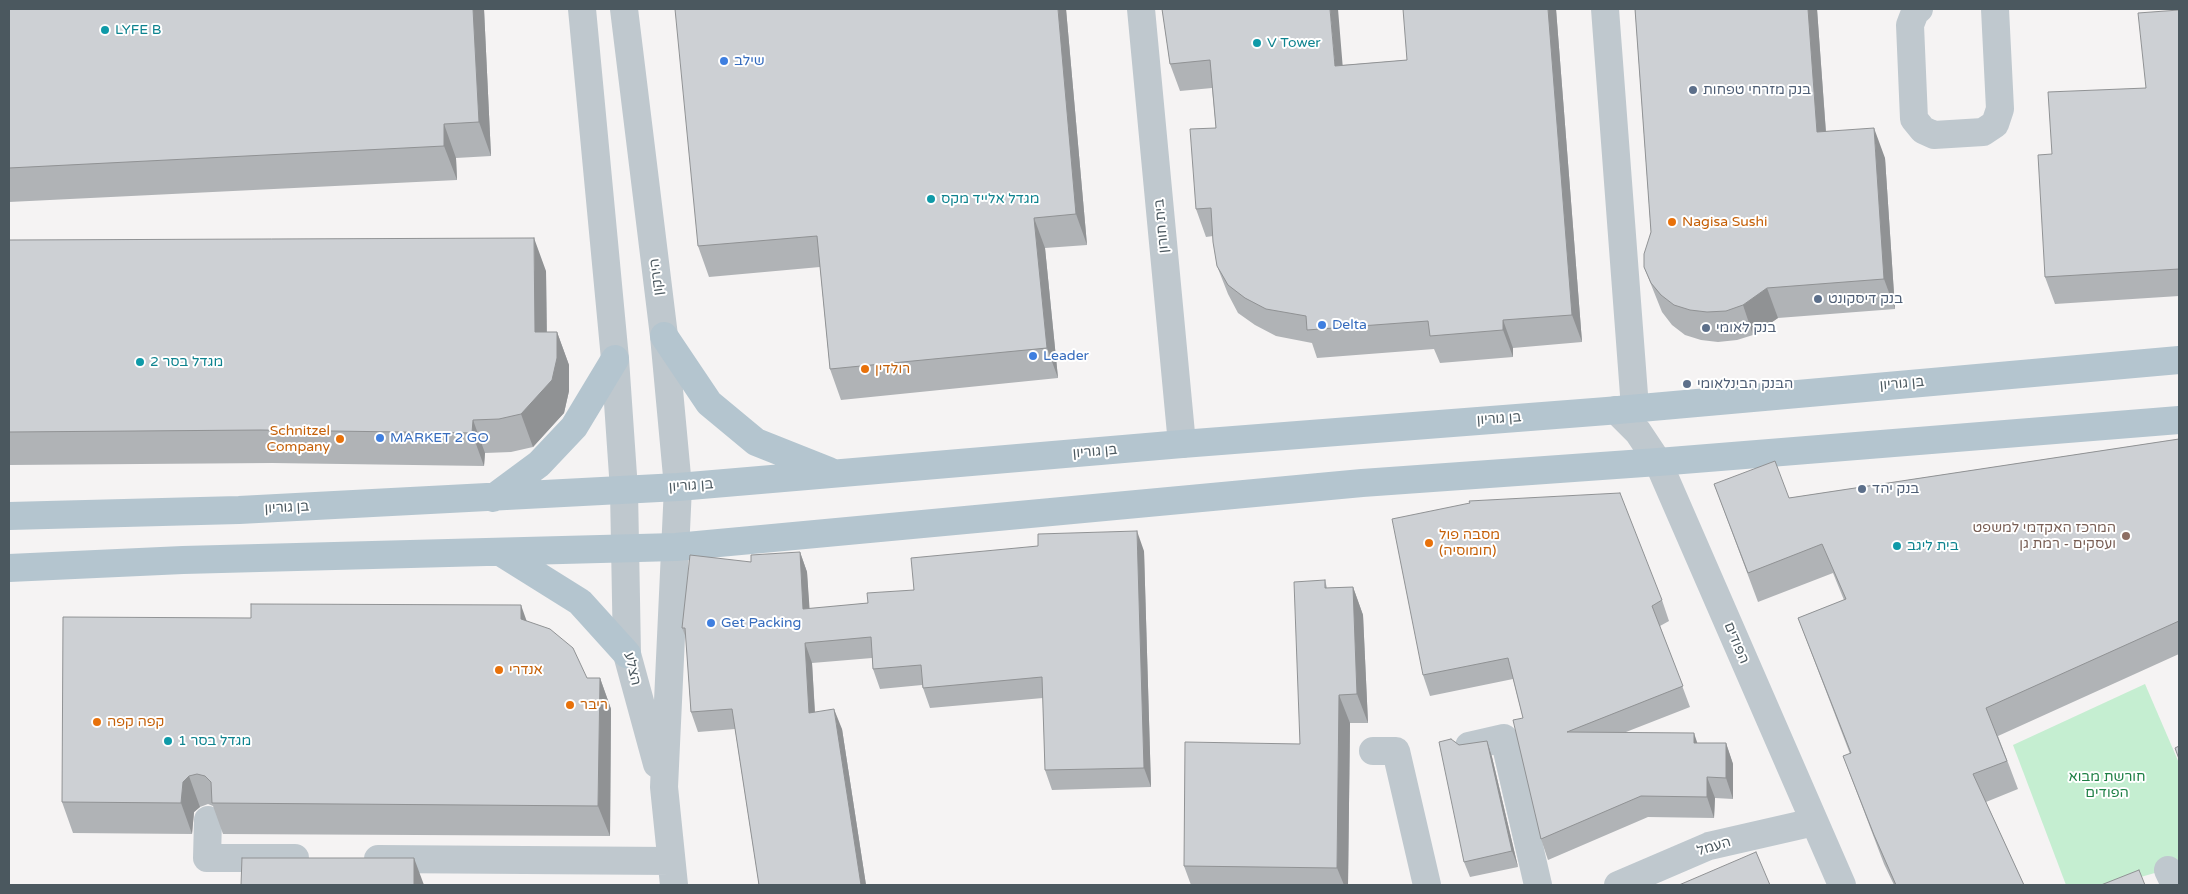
<!DOCTYPE html>
<meta charset="utf-8">
<style>
body{margin:0}
#map{position:relative;width:2188px;height:894px;overflow:hidden;background:#f5f3f3;font-family:"Varela Round",sans-serif}
canvas{display:block}
.frame{position:absolute;inset:0;border:10px solid #4b585f;pointer-events:none}
</style>
<div id="map">
<canvas width="2188" height="894"></canvas>
<div class="frame"></div>
</div>
<script>
const g = document.querySelector('canvas').getContext('2d');
g.lineJoin = 'round';
function paint(path, color) { g.fillStyle = color; g.fill(path, 'evenodd'); }
const shape = rows => new Path2D(rows.map(r => 'M' + r).join(''));
function strokePath(path, color, width, dash) { g.strokeStyle = color; g.lineWidth = width; g.lineCap = dash ? 'butt' : 'round'; g.setLineDash(dash || []); g.stroke(path); }
function drawText(font, color, halo, rows, align = 'center') {
  g.font = font + ' "Varela Round","Noto Sans Hebrew",sans-serif'; g.lineWidth = 4; g.setLineDash([]); g.textBaseline = 'middle'; g.strokeStyle = halo; g.fillStyle = color; for (const [text, x, y, turn = 0] of rows) {
    g.save(); g.translate(x, y); g.rotate((+turn || 0) * Math.PI / 180); g.textAlign = isNaN(turn) ? turn : align; if (halo) g.strokeText(text, 0, 0); g.fillText(text, 0, 0); g.restore();
  }
}
const green = shape([
 [2145,684,2179,763,2179,866,2113,885,2066,885,2013,745]
]);
const minor = shape([
 [582,9,615,359,624,490,627,654,657,764],
 [624,9,664,336,678,487,664,787,674,885],
 [1141,9,1182,444],
 [1605,9,1635,408],
 [1919,9,1915,12,1910,25,1914,119,1923,130,1934,135,1983,132,1995,124,2000,109,1995,9],
 [1616,410,1638,432,1658,462,1842,885],
 [1469,746,1504,738,1538,885],
 [1373,751,1396,751,1427,885],
 [208,820,207,858,295,858],
 [378,859,671,861],
 [2168,870,2175,885],
 [1618,885,1709,846,1814,822]
]);
const major = shape([
 [664,336,709,403,756,442,829,471],
 [493,498,539,464,574,427,615,359],
 [9,516,239,510,678,487,1182,444,1607,411,2179,360],
 [500,552,580,602,627,654],
 [9,568,183,560,676,547,1362,483,1658,462,2179,420]
]);
const wall = shape([
 [9,9,484,9,491,156,456,158,457,180,9,202],
 [1066,9,1087,245,1045,248,1058,378,841,400,830,369,820,267,709,277,698,246],
 [1162,9,1343,65,1407,60,1556,9,1582,342,1513,348,1513,357,1440,363,1434,349,1317,358,1312,343,1276,336,1255,325,1238,313,1228,294,1217,266,1213,236,1206,237,1196,209,1216,128,1212,88,1180,91,1170,64],
 [1635,9,1817,9,1826,132,1885,158,1895,309,1778,318,1753,335,1737,340,1718,342,1701,340,1685,335,1672,325,1662,312,1644,267,1651,232],
 [2179,10,2179,296,2055,304,2045,277,2052,154,2146,88],
 [9,240,546,271,547,332,557,332,569,365,569,391,564,413,533,447,511,452,485,453,484,466,272,463,9,465],
 [2179,439,2179,654,1998,736,2018,789,1986,802,2024,885,1894,885,1884,864,1843,756,1850,754,1798,618,1844,600,1833,573,1758,602,1714,484,1789,498],
 [1144,551,1151,787,1052,790,1045,770,1043,698,930,708,923,688,922,685,880,689,873,669,872,658,812,663,815,712,842,729,866,885,759,885,735,729,698,732,691,712,686,638,682,628,800,552,807,572,809,609,868,603,914,590],
 [1325,580,1327,588,1353,587,1363,615,1368,723,1350,723,1348,885,1191,885,1184,866,1300,744],
 [1662,600,1669,621,1660,626,1690,707,1626,732,1697,743,1726,743,1733,764,1733,799,1715,798,1714,818,1648,817,1548,860,1541,839,1523,718,1513,679,1430,696,1423,675],
 [526,621,587,678,600,678,611,709,610,836,223,834,213,806,208,804,200,807,194,812,192,834,73,833,62,802],
 [1487,741,1492,757,1518,867,1470,877,1464,862,1459,745]
]);
const shadedWall = shape([
 [473,9,484,9,491,156,479,122],
 [1058,9,1066,9,1087,245,1076,214],
 [1330,9,1338,9,1345,94,1335,66],
 [1548,9,1556,9,1582,342,1572,315],
 [1808,9,1817,9,1828,162,1817,132],
 [444,124,456,158,457,180,444,146],
 [1874,128,1885,158,1895,309,1884,279],
 [1034,218,1045,248,1058,378,1047,348],
 [534,238,546,271,547,365,535,332],
 [1767,288,1778,318,1753,335,1743,305],
 [1503,320,1513,348,1513,357,1503,330],
 [557,332,569,365,569,391,564,413,533,447,521,414],
 [473,420,485,453,484,466,472,433],
 [1137,531,1144,551,1151,787,1144,768],
 [800,552,807,572,811,629,803,609],
 [1353,587,1363,615,1368,723,1357,694],
 [521,605,532,636,521,619],
 [805,643,812,663,816,733,809,713],
 [600,678,611,709,610,836,598,806],
 [1339,695,1350,723,1348,885,1344,885,1337,868],
 [834,709,842,729,866,885,861,885],
 [1694,733,1701,754,1694,743],
 [1487,741,1492,757,1518,867,1512,851],
 [1726,743,1733,764,1733,799,1726,778],
 [189,776,200,807,194,812,192,834,181,803,183,782],
 [1707,777,1715,798,1714,818,1707,797],
 [414,858,424,885,414,885]
]);
const building = shape([
 [9,9,473,9,479,122,444,124,444,146,9,168,9,9],
 [675,9,1058,9,1076,214,1034,218,1047,348,830,369,817,236,698,246,675,9],
 [1162,9,1330,9,1335,66,1407,60,1403,9,1548,9,1572,315,1503,320,1503,330,1430,336,1428,321,1307,330,1306,316,1266,309,1245,298,1228,285,1217,266,1213,242,1211,208,1196,209,1190,129,1216,128,1210,60,1170,64,1162,9],
 [1635,9,1808,9,1817,132,1874,128,1884,279,1767,288,1743,305,1726,311,1707,312,1690,310,1674,305,1661,295,1651,283,1644,267,1644,254,1651,232,1635,9],
 [2179,10,2179,269,2045,277,2038,155,2052,154,2048,92,2146,88,2138,13,2179,10],
 [534,238,535,332,557,332,557,358,552,380,521,414,499,419,473,420,472,433,260,430,9,432,9,240,534,238],
 [2179,439,2179,621,1986,708,2007,761,1973,774,2024,885,1896,885,1874,835,1843,756,1851,753,1798,618,1846,599,1822,544,1748,573,1714,484,1775,461,1789,498,2179,439],
 [1620,493,1662,600,1652,606,1683,686,1567,732,1694,733,1694,743,1726,743,1726,778,1707,777,1707,797,1641,796,1541,839,1513,720,1523,718,1508,658,1423,675,1392,519,1470,503,1469,501,1620,493],
 [1137,531,1144,768,1045,770,1042,677,923,688,921,665,873,669,871,637,805,643,809,713,834,709,861,885,759,885,732,709,691,712,685,628,682,628,690,555,751,562,751,555,800,552,803,609,868,603,867,593,914,590,911,558,1038,546,1038,534,1137,531],
 [1325,580,1325,588,1353,587,1357,694,1339,695,1337,868,1184,866,1185,742,1300,744,1294,582,1325,580],
 [251,604,521,605,521,619,550,629,573,648,587,678,600,678,598,806,212,803,211,782,205,776,197,774,189,776,183,782,181,803,62,802,63,617,251,618,251,604],
 [1451,739,1459,745,1487,741,1512,851,1464,862,1439,742,1451,739],
 [2179,746,2179,759,2175,748,2179,746],
 [1756,852,1770,885,1679,885,1756,852],
 [242,858,414,858,414,885,241,885,242,858],
 [2139,870,2145,885,2101,885,2139,870]
]);
const markers = [
 [105,30,5,"#0f9aa8"],
 [1257,43,5,"#0f9aa8"],
 [724,61,5,"#3f7fe0"],
 [1693,90,5,"#5c6f8a"],
 [931,199,5,"#0f9aa8"],
 [1672,222,5,"#e8710a"],
 [1818,299,5,"#5c6f8a"],
 [1322,325,5,"#3f7fe0"],
 [1706,328,5,"#5c6f8a"],
 [1033,356,5,"#3f7fe0"],
 [140,362,5,"#0f9aa8"],
 [865,369,5,"#e8710a"],
 [1687,384,5,"#5c6f8a"],
 [380,438,5,"#3f7fe0"],
 [340,439,5,"#e8710a"],
 [1862,489,5,"#5c6f8a"],
 [2126,536,5,"#8d6e63"],
 [1429,543,5,"#e8710a"],
 [1897,546,5,"#0f9aa8"],
 [711,623,5,"#3f7fe0"],
 [499,670,5,"#e8710a"],
 [570,705,5,"#e8710a"],
 [97,722,5,"#e8710a"],
 [168,741,5,"#0f9aa8"]
];
const cultureNames = [
 ["LYFE B",115,30],
 ["V Tower",1267,43],
 ["מגדל אלייד מקס",941,199],
 ["מגדל בסר 2",150,362],
 ["בית ליגב",1907,546],
 ["מגדל בסר 1",178,741]
];
const shopNames = [
 ["שילב",734,61],
 ["Delta",1332,325],
 ["Leader",1043,356],
 ["MARKET 2 GO",390,438],
 ["Get Packing",721,623]
];
const serviceNames = [
 ["בנק מזרחי טפחות",1703,90],
 ["בנק דיסקונט",1828,299],
 ["בנק לאומי",1716,328],
 ["הבנק הבינלאומי",1697,384],
 ["בנק יהד",1872,489]
];
const foodNames = [
 ["Nagisa Sushi",1682,222],
 ["רולדין",875,369],
 ["Schnitzel",330,431,"right"],
 ["Company",330,447,"right"],
 ["מסבה פול",1439,535],
 ["(חומוסיה)",1439,551],
 ["אנדרי",509,670],
 ["ריבר",580,705],
 ["קפה קפה",107,722]
];
const streetNames = [
 ["בית חורון",1162,226,-95],
 ["הירקון",657,277,-97],
 ["בן גוריון",1902,384,-5],
 ["בן גוריון",1499,419,-4],
 ["בן גוריון",1095,452,-5],
 ["בן גוריון",691,486,-4],
 ["בן גוריון",287,508,-3],
 ["הפודים",1736,643,67],
 ["הצלע",632,669,77],
 ["העמל",1714,847,-17]
];
const educationNames = [
 ["המרכז האקדמי למשפט",2116,528],
 ["ועסקים - רמת גן",2116,544]
];
const parkNames = [
 ["חורשת מבוא",2107,777],
 ["הפודים",2107,793]
];
paint(green, '#c5eed1');
strokePath(minor, '#bfc8ce', 28);
strokePath(major, '#b4c5cf', 28);
paint(wall, '#b0b3b6');
paint(shadedWall, '#909294');
paint(building, '#cdd0d4');
strokePath(building, '#909294', 1);
for (const [x, y, r, color] of markers) { const dot = new Path2D(); dot.arc(x, y, r, 0, 2 * Math.PI); g.fillStyle = color; g.fill(dot); strokePath(dot, '#fff', 2); }
drawText('14px', '#0d838f', '#fff', cultureNames, 'left');
drawText('14px', '#366cbe', '#fff', shopNames, 'left');
drawText('14px', '#4e5e75', '#fff', serviceNames, 'left');
drawText('14px', '#c56008', '#fff', foodNames, 'left');
drawText('14px', '#4b585f', '#fff', streetNames);
drawText('14px', '#785e54', '#fff', educationNames, 'right');
drawText('14px', '#1d7f44', '#fff', parkNames);
</script>
